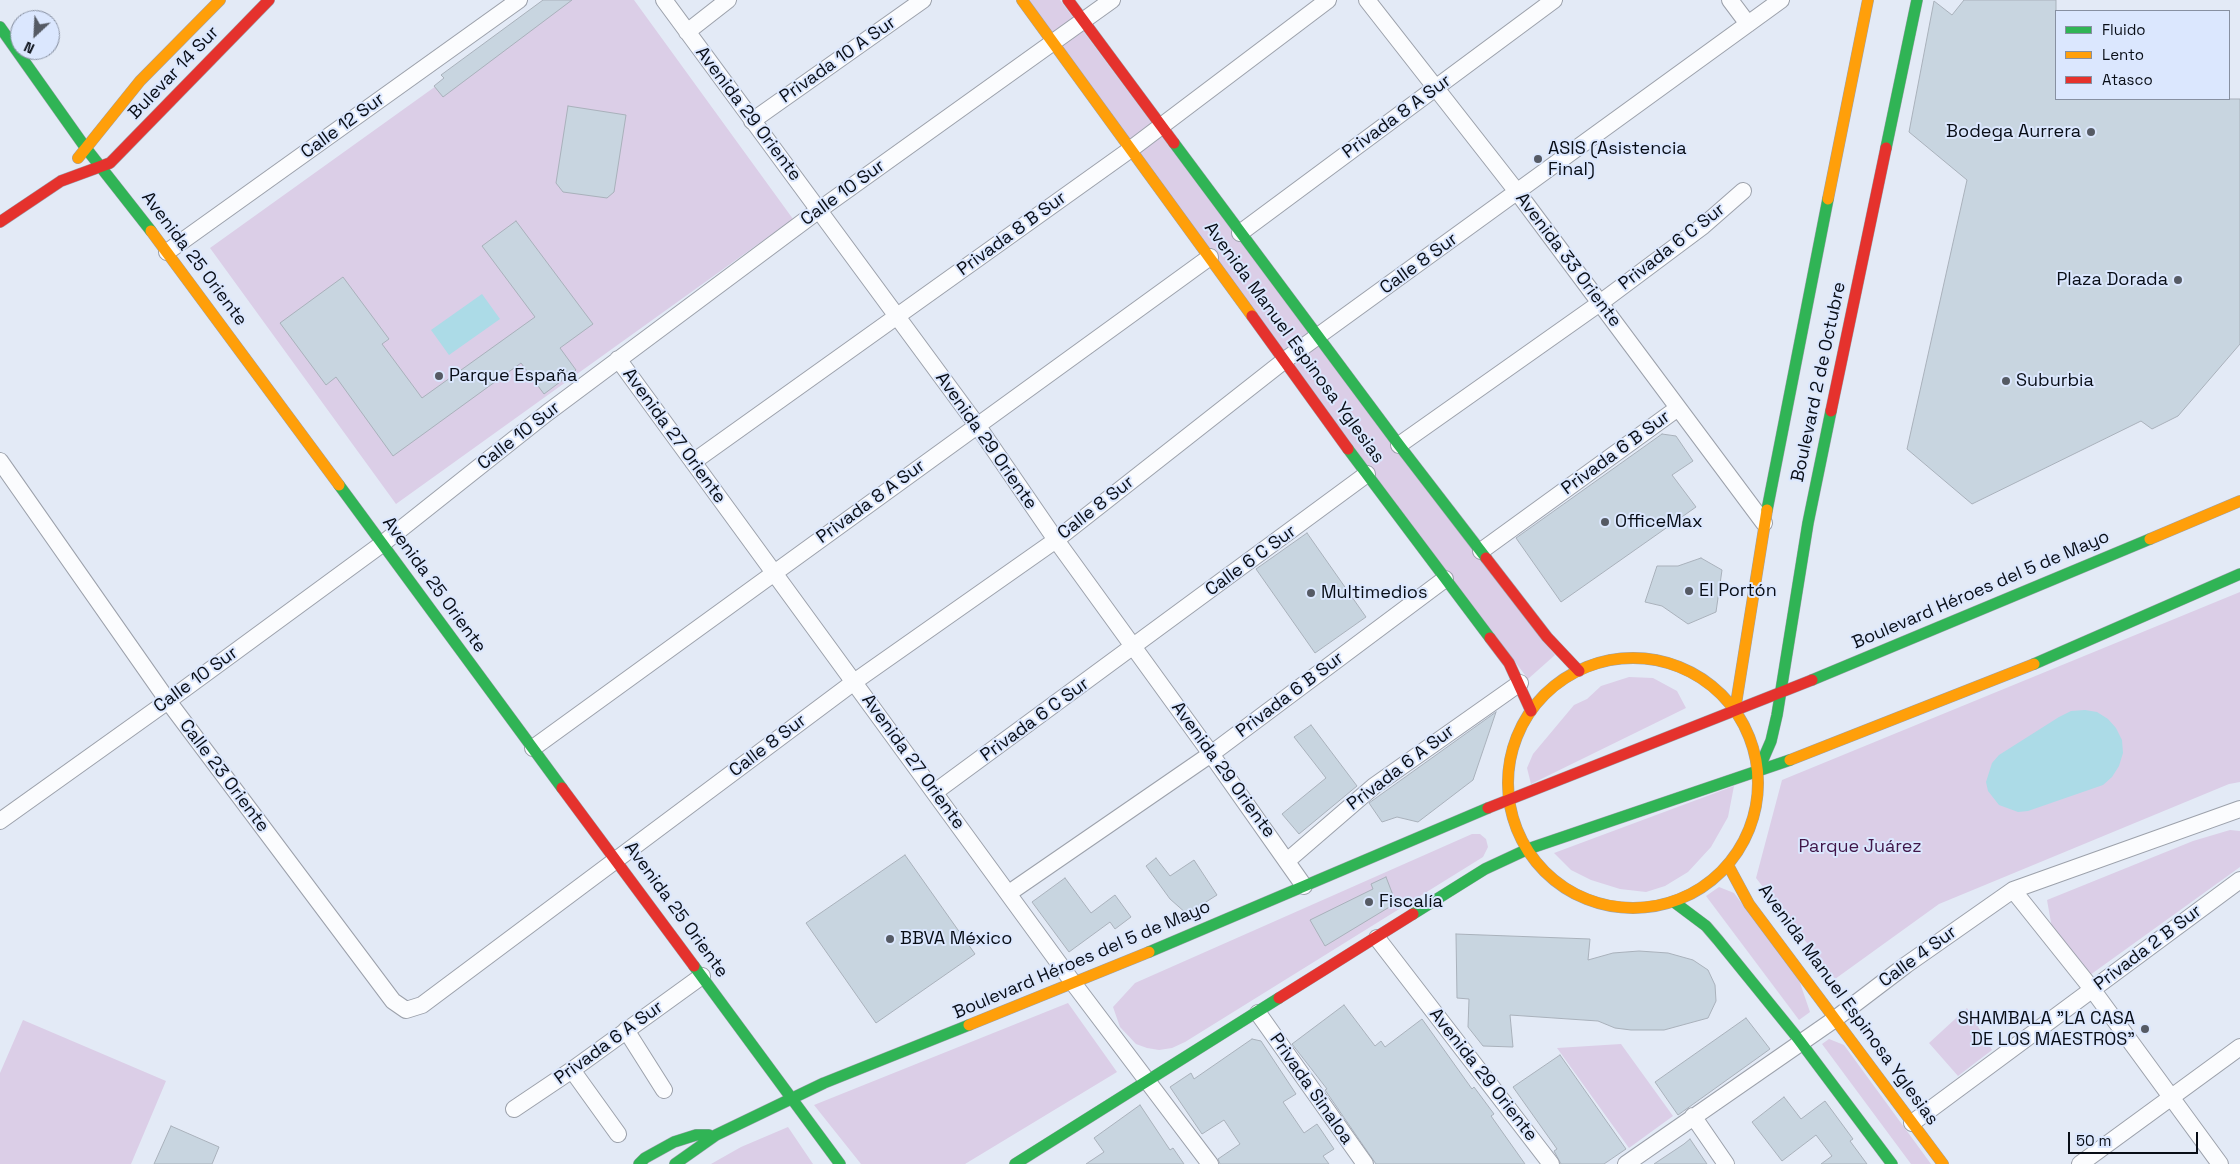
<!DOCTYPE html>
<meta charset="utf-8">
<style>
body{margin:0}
#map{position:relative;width:2240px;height:1164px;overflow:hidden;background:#e3eaf6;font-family:"Space Grotesk",sans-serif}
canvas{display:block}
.legend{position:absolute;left:2055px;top:10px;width:175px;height:90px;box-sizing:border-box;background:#dbe7fe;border:1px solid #8790a1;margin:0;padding:6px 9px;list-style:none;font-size:15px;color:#080d16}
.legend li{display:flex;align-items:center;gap:10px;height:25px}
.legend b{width:25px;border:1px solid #8790a1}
.north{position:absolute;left:10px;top:10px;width:50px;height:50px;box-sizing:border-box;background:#dbe7fe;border:1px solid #8790a1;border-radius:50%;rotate:205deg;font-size:14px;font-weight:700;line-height:20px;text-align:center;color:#080d16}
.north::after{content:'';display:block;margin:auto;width:18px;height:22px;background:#555a64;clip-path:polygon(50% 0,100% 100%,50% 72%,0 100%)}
.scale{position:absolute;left:2068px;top:1132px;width:130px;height:22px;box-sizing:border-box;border:2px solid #080d16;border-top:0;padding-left:6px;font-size:15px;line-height:18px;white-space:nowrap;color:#080d16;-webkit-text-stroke:4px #dbe7fe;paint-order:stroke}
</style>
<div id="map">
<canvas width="2240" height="1164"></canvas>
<ul class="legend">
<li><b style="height:6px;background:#30b455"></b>Fluido</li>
<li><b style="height:6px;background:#ff9f0a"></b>Lento</li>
<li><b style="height:6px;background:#e5322d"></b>Atasco</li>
</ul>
<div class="north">N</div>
<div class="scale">50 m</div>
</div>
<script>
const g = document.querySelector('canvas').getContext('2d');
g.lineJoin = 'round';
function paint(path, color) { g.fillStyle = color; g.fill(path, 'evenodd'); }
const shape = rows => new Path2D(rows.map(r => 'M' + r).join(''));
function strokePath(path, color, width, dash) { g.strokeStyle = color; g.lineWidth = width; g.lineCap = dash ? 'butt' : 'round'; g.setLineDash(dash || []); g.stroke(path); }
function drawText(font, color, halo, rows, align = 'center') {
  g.font = font + ' "Space Grotesk",sans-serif'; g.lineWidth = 4; g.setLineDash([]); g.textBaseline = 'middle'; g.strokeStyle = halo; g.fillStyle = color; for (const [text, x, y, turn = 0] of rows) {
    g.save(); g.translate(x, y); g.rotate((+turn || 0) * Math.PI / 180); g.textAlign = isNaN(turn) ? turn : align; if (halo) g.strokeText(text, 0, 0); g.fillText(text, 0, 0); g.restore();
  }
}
const green = shape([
 [556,0,634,0,793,219,396,504,210,248],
 [1029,0,1060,0,1310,335,1285,353],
 [1318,346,1555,655,1528,679,1292,365],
 [2240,592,2240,782,2229,784,1939,904,1835,979,1756,878,1782,780],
 [1629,677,1653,678,1677,691,1686,708,1531,784,1527,768,1533,754,1574,705,1587,699,1601,686],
 [1734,786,1728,817,1711,847,1688,872,1665,886,1646,892,1620,889,1591,880,1571,870,1554,853],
 [2230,830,2240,831,2240,867,2090,975,2053,934,2047,900,2193,841],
 [1472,834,1480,834,1486,839,1488,847,1483,857,1185,1042,1172,1048,1159,1050,1147,1048,1136,1044,1120,1027,1113,1007,1135,983],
 [1719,887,1734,893,1799,980,1810,1012,1799,1020,1706,896],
 [1068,1003,1117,1072,965,1164,861,1164,814,1105],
 [1967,1008,1992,1050,1958,1076,1929,1043],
 [23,1020,166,1081,131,1164,0,1164,0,1073],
 [1829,1039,1844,1045,1931,1164,1911,1164,1822,1044],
 [1621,1044,1673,1116,1629,1148,1557,1048],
 [788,1127,813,1164,711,1164,741,1147]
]);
const water = shape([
 [482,294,500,319,449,355,431,330],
 [2085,710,2097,712,2108,719,2116,728,2122,740,2123,753,2119,766,2112,777,2103,785,2028,811,2018,812,1999,805,1988,791,1986,782,1992,763,1999,755,2059,717,2071,711]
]);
const building = shape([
 [543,0,572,0,443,97,434,86,444,78,441,75,543,0],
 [1964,0,2056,0,2056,99,2240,99,2240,344,2178,416,2152,429,2141,421,1972,504,1907,449,1967,180,1909,132,1934,1,1952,15,1964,0],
 [568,106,626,115,614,192,607,198,563,192,556,183,568,106],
 [516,221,593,324,560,348,576,370,544,394,521,363,393,456,336,377,326,385,280,323,343,277,389,339,382,344,422,398,535,317,482,246,516,221],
 [1662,434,1676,436,1693,461,1672,475,1696,507,1561,602,1516,538,1662,434],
 [1307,533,1366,617,1315,653,1256,569,1307,533],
 [1701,558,1722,570,1716,612,1688,624,1662,606,1645,602,1657,566,1678,566,1701,558],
 [1496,712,1473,780,1418,822,1397,817,1382,822,1369,803,1496,712],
 [1311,725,1357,786,1299,834,1282,814,1326,778,1294,737,1311,725],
 [905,855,975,954,876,1023,806,923,905,855],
 [1156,858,1170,876,1194,860,1217,895,1187,914,1170,899,1146,866,1156,858],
 [1386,877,1396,903,1325,946,1310,920,1373,889,1371,884,1386,877],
 [1065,878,1091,913,1115,895,1131,917,1115,929,1110,922,1069,952,1032,902,1065,878],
 [1456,934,1590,939,1588,960,1613,953,1639,951,1668,953,1693,960,1708,970,1715,985,1716,1001,1708,1018,1664,1030,1631,1030,1615,1028,1598,1021,1510,1015,1513,1047,1483,1046,1468,1027,1469,999,1457,998,1456,934],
 [1344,1005,1375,1046,1381,1041,1385,1047,1422,1019,1472,1089,1474,1087,1494,1114,1491,1116,1525,1164,1376,1164,1325,1090,1327,1089,1292,1044,1344,1005],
 [1746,1018,1770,1049,1678,1115,1655,1082,1746,1018],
 [1252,1039,1261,1041,1296,1094,1283,1102,1304,1133,1317,1124,1334,1149,1323,1156,1329,1164,1220,1164,1218,1159,1240,1144,1224,1120,1202,1134,1170,1087,1191,1073,1194,1079,1252,1039],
 [1560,1055,1626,1149,1604,1164,1561,1164,1554,1151,1557,1149,1513,1087,1560,1055],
 [1784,1097,1801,1119,1825,1101,1853,1139,1850,1141,1867,1164,1821,1164,1832,1156,1816,1135,1782,1161,1752,1122,1784,1097],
 [1140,1105,1170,1150,1173,1148,1184,1164,1086,1164,1104,1152,1094,1138,1140,1105],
 [171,1126,219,1147,212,1164,154,1164,171,1126],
 [1690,1139,1707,1164,1654,1164,1684,1144,1690,1139]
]);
const street = shape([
 [664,0,977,425,1056,540,1211,754,1304,886],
 [1367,0,1518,193,1764,523],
 [1730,0,1748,24],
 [687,32,728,0],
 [752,121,923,0],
 [1240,233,1554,0],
 [167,252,519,0],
 [618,359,1074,984,1210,1164],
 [1399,445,1600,303,1703,226,1743,191],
 [0,461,168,701,393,1001,406,1010,422,1005,854,682,1056,540,1285,360,1781,0],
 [693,462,1131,149,1328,0],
 [1481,551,1678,408],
 [533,748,1210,257],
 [935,792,1367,474],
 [0,821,168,701,382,544,547,413,819,210,1112,0],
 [1287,861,1374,786,1520,683],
 [2013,890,2092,989,2220,1164],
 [1009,893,1211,754,1445,579],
 [1377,938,1551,1164],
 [1258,1013,1365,1164],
 [626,1030,664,1090],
 [572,1070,618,1134],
 [514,1109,572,1070,702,976],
 [1693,1116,1726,1164],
 [1912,1123,2240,880],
 [1626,1164,1835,1019,1906,965,2013,890,2240,809],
 [2080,1164,2240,1047]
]);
const fast = shape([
 [0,27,85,147,151,231],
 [1174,143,1399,445,1486,558],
 [1886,148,1917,0],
 [1348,449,1490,638],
 [339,485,562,788],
 [1767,510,1828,199],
 [2034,664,2240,574],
 [1812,680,2150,539],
 [1758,771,1771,741,1777,715,1808,523,1831,411],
 [1674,902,1706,926,1718,940,1796,1036,1892,1164],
 [1413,914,1485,869,1528,849,1790,760],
 [1149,952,1488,808],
 [694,966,840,1164],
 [639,1164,645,1158,674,1142,696,1135,709,1135],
 [675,1164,716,1135,824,1083,969,1025],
 [1015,1164,1279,998]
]);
const slow = shape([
 [1022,0,1252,316],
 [78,158,140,81,220,0],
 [1828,199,1868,0],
 [151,231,339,485],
 [2150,539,2240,501],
 '1508 783a125 125 0 1 1 250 0a125 125 0 1 1-250 0Z',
 [1735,710,1767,510],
 [1790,760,2034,664],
 [1728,865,1749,904,1943,1164],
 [969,1025,1149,952]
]);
const jam = shape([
 [1068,0,1174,143],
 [0,222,61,181,110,163,269,0],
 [1252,316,1348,449],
 [1831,411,1886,148],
 [1486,558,1547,637,1579,671],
 [1490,638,1509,663,1531,711],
 [562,788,694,966],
 [1488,808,1812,680],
 [1279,998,1413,914]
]);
const markers = [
 [2091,132,5,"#555a64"],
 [1538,159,5,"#555a64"],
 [2178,280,5,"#555a64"],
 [439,376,5,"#555a64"],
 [2006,381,5,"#555a64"],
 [1605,522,5,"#555a64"],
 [1689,591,5,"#555a64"],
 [1311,593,5,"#555a64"],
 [1369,902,5,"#555a64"],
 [890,939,5,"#555a64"],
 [2145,1029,5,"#555a64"]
];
const streetNames = [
 ["Privada 10 A Sur",838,60,-35],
 ["Bulevar 14 Sur",174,73,-46],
 ["Avenida 29 Oriente",748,114,53],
 ["Privada 8 A Sur",1397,117,-36],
 ["Calle 12 Sur",343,126,-36],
 ["Calle 10 Sur",843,193,-36],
 ["Privada 8 B Sur",1012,234,-36],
 ["Privada 6 C Sur",1672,247,-38],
 ["Avenida 25 Oriente",194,259,53],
 ["Avenida 33 Oriente",1568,260,53],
 ["Calle 8 Sur",1419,264,-36],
 ["Avenida Manuel Espinosa Yglesias",1294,343,54],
 ["Boulevard 2 de Octubre",1819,382,-78],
 ["Calle 10 Sur",519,436,-38],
 ["Avenida 27 Oriente",674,436,54],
 ["Avenida 29 Oriente",986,441,55],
 ["Privada 6 B Sur",1616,453,-36],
 ["Privada 8 A Sur",871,502,-36],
 ["Calle 8 Sur",1096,508,-38],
 ["Calle 6 C Sur",1251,561,-36],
 ["Avenida 25 Oriente",434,585,54],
 ["Boulevard Héroes del 5 de Mayo",1981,590,-23],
 ["Calle 10 Sur",196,680,-36],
 ["Privada 6 B Sur",1290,695,-37],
 ["Privada 6 C Sur",1035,720,-36],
 ["Calle 8 Sur",768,746,-37],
 ["Avenida 27 Oriente",913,762,54],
 ["Privada 6 A Sur",1401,768,-37],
 ["Avenida 29 Oriente",1223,770,54],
 ["Calle 23 Oriente",224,776,53],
 ["Avenida 25 Oriente",676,910,54],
 ["Privada 2 B Sur",2148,948,-37],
 ["Calle 4 Sur",1918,957,-36],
 ["Boulevard Héroes del 5 de Mayo",1082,960,-23],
 ["Avenida Manuel Espinosa Yglesias",1848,1005,54],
 ["Privada 6 A Sur",609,1043,-36],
 ["Avenida 29 Oriente",1483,1075,52],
 ["Privada Sinaloa",1311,1089,55]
];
const poiNames = [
 ["Bodega Aurrera",2081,132,"right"],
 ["ASIS (Asistencia",1548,149],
 ["Final)",1548,170],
 ["Plaza Dorada",2168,280,"right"],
 ["Parque España",449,376],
 ["Suburbia",2016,381],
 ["OfficeMax",1615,522],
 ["El Portón",1699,591],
 ["Multimedios",1321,593],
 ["Fiscalía",1379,902],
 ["BBVA México",900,939],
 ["SHAMBALA \"LA CASA",2135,1019,"right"],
 ["DE LOS MAESTROS\"",2135,1040,"right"]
];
const parkNames = [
 ["Parque Juárez",1860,847]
];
paint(green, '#dbcee7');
paint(water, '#acdbe7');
paint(building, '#c8d5e0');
strokePath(building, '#a9b1bb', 1);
strokePath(street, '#9ca1ab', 18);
strokePath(fast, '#9ca1ab', 12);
strokePath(slow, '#9ca1ab', 12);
strokePath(jam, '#9ca1ab', 12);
strokePath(street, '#fbfcfe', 16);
strokePath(fast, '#30b455', 11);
strokePath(slow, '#ff9f0a', 11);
strokePath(jam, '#e5322d', 11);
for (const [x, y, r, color] of markers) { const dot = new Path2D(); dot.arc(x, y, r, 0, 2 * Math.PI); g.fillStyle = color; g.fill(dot); strokePath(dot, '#dbe7fe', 2); }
drawText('18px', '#080d16', '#dbe7fe', streetNames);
drawText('18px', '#080d16', '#dbe7fe', poiNames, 'left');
drawText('18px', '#401648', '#dbe7fe', parkNames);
</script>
